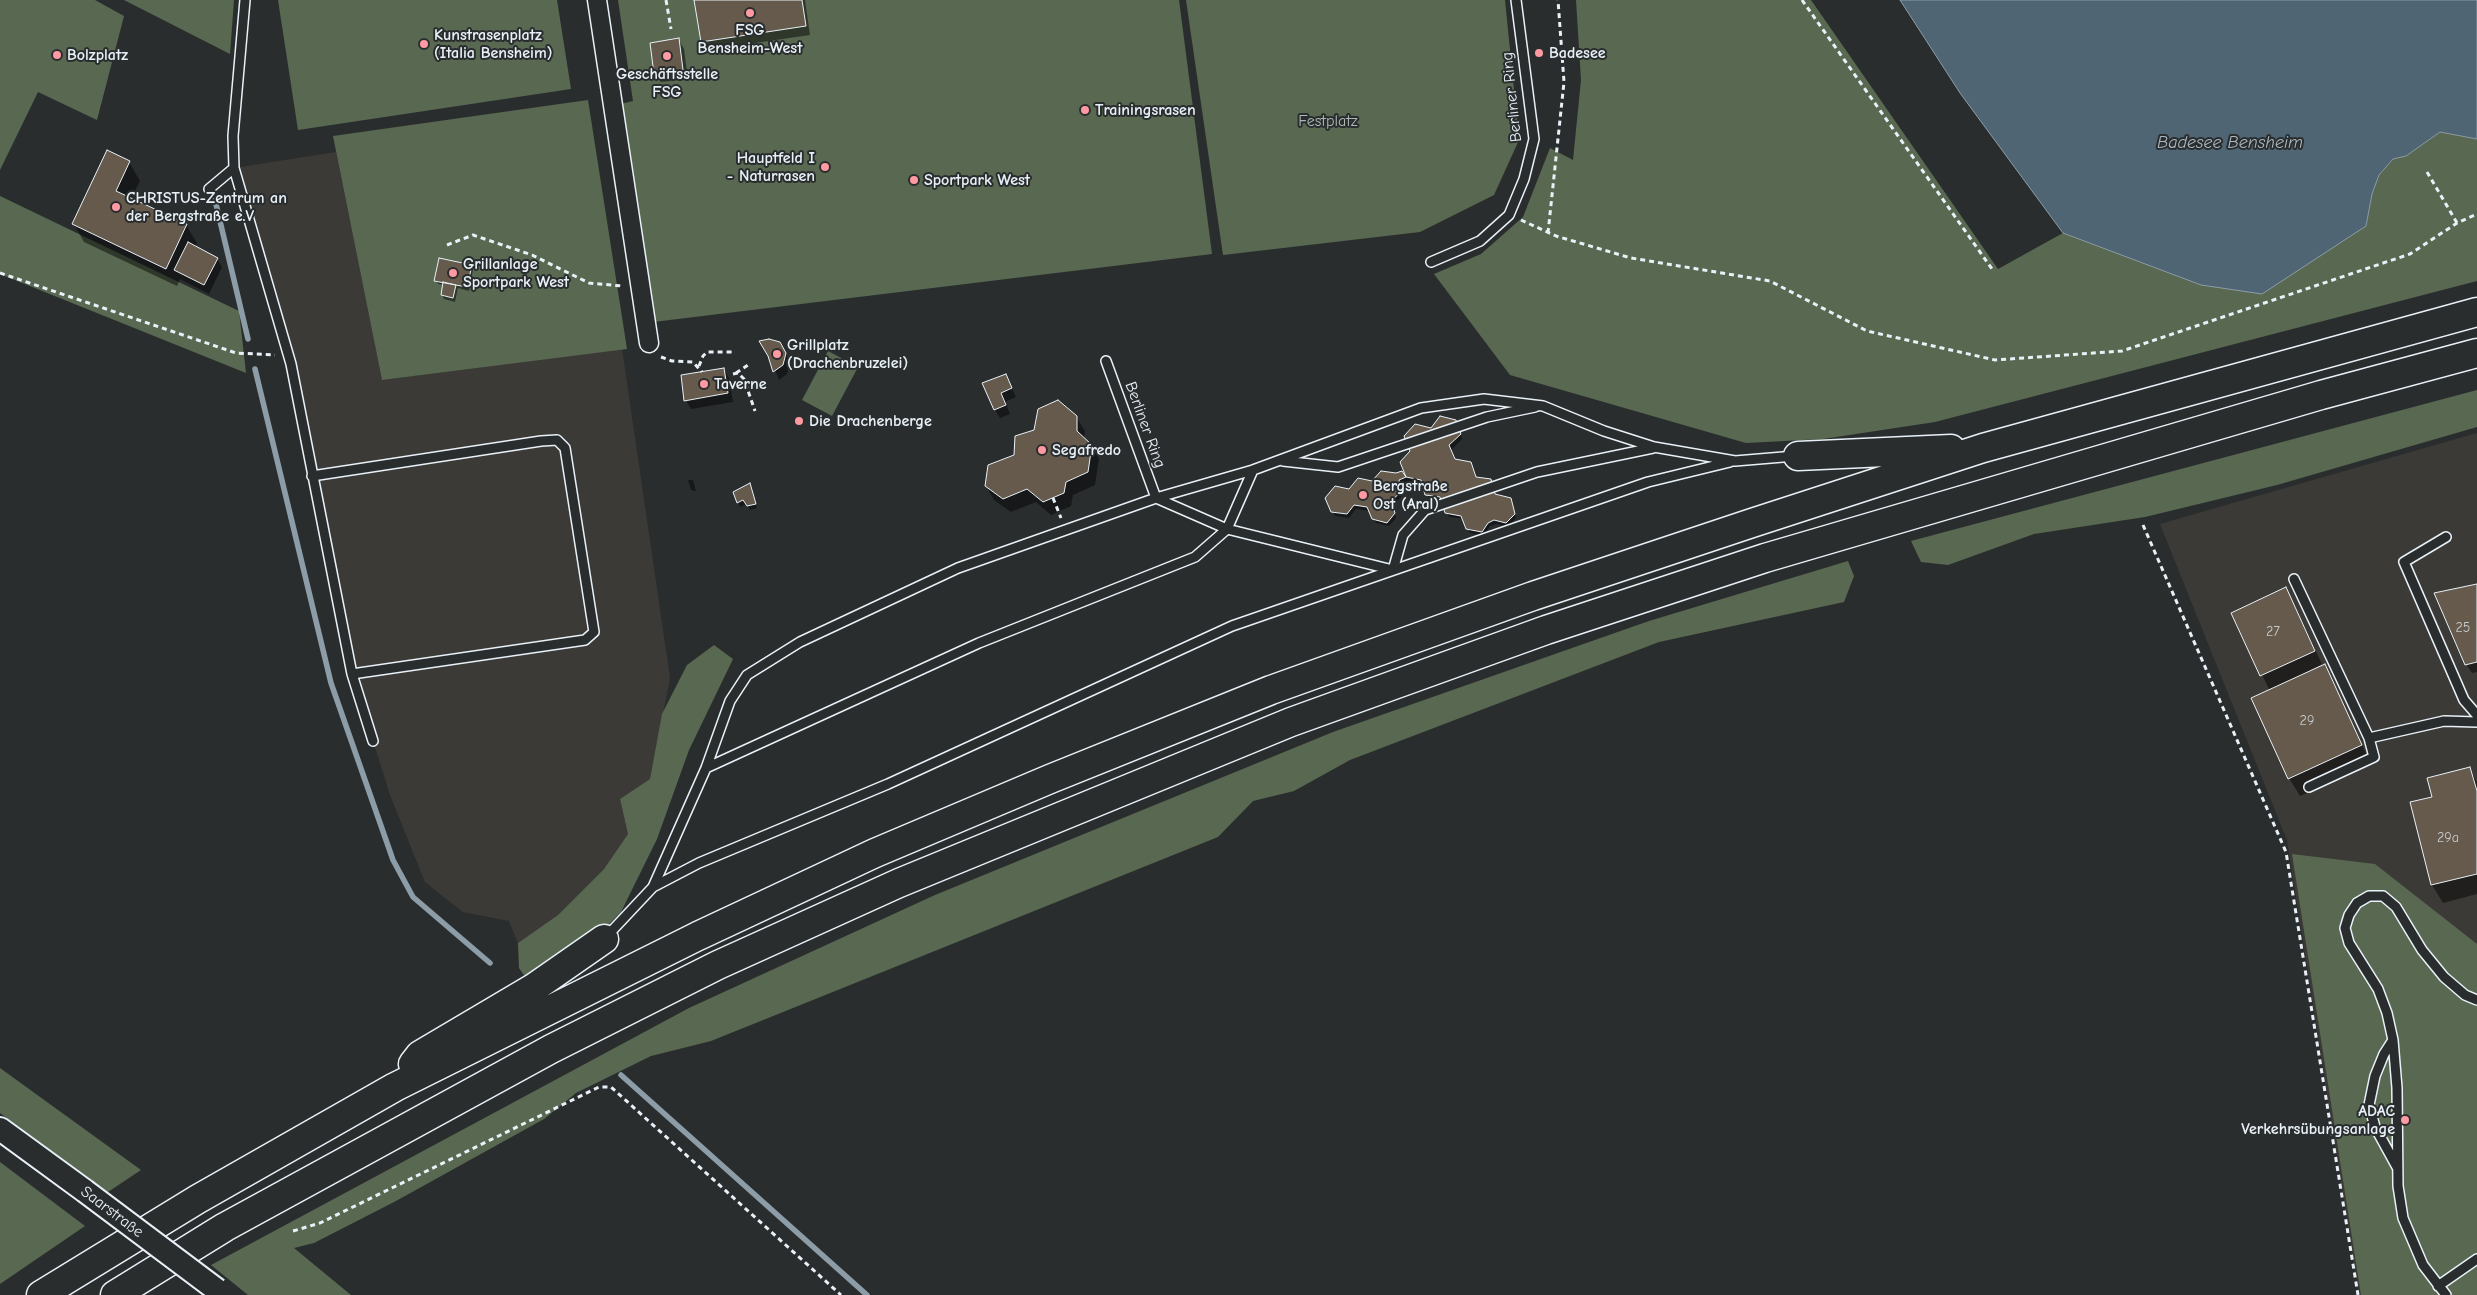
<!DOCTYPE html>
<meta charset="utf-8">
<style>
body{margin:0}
canvas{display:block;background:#2a2d2e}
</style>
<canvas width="2477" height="1295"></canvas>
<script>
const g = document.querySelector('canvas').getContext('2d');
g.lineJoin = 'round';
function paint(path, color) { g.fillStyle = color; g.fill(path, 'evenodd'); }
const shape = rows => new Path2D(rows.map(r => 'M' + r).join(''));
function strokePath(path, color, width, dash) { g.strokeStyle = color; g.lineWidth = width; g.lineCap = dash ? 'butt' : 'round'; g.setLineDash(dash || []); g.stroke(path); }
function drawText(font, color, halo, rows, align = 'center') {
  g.font = font + ' "Comic Neue",sans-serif'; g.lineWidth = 4; g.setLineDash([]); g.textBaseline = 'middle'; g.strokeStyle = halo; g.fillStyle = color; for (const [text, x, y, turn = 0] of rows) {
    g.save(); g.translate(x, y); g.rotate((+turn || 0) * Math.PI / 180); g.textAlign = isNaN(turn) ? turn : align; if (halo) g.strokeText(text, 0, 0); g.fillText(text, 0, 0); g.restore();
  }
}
const built = shape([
 [336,152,382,380,622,349,670,678,650,779,620,799,628,834,604,869,558,915,518,943,509,921,463,912,425,882,390,795,352,674,291,364,234,168],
 [2477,433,2477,1295,2359,1295,2287,840,2160,524]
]);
const green = shape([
 [0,0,95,0,124,16,97,120,38,92,0,170],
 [124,0,234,0,230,54],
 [278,0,557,0,571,89,298,130],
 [618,0,1179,0,1212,254,645,323,617,105,633,101],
 [1186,0,1505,0,1519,140,1494,195,1420,232,1223,255],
 [1576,0,1811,0,1998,269,2063,233,2201,285,2366,226,2372,194,2379,175,2393,159,2406,156,2440,132,2477,139,2477,281,1935,422,1823,439,1746,443,1510,375,1434,274,1481,254,1523,217,1550,148,1573,160,1581,80],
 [588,100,627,349,382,380,333,136],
 [0,196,239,311,246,373,0,274],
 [828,351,858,367,832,416,802,400],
 [2477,390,2477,427,2277,485,2145,517,2034,534,1948,565,1921,562,1911,541],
 [1848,561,1854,576,1844,602,1659,642,1350,760,1294,791,1253,801,1218,837,711,1041,651,1056,576,1093,544,1119,396,1201,314,1243,294,1248,351,1295,248,1295,211,1265,689,1008,935,895,1333,732,1649,621],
 [714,645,733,659,689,750,657,839,621,912,579,954,528,981,519,968,518,943,558,915,604,869,628,834,620,799,650,779,662,714,687,665],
 [2292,854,2375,864,2477,944,2477,1295,2361,1295],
 [0,1068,141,1170,108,1192,0,1113],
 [0,1162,85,1226,0,1284]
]);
const water = shape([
 [1900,0,2477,0,2477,139,2440,132,2406,156,2393,159,2379,175,2372,194,2366,226,2262,294,2201,285,2063,233,1960,93,1900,0]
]);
const shadow = shape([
 [695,0,805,0,810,35,707,50,702,41],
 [679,40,684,49,688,79,661,82,656,73],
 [129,162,140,181,131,199,186,225,197,243,195,247,217,259,222,267,209,294,180,279,177,286,84,242,74,224],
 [471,266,473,270,469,291,458,288,455,302,444,299,442,295,444,285,438,284,436,280],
 [785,352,790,363,787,374,779,380,770,356],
 [724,370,729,378,733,402,691,409,686,400],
 [1005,375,1016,397,1005,402,1010,414,1000,418,995,410],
 [1076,417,1085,431,1084,439,1091,445,1099,459,1095,485,1073,495,1071,506,1051,515,1036,502,1011,512,994,500,986,486,1015,456],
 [1458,425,1462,439,1451,450,1455,460,1471,463,1476,478,1492,484,1496,495,1510,499,1516,518,1508,527,1497,524,1490,526,1484,536,1470,533,1464,519,1449,517,1442,501,1429,499,1423,483,1408,481,1400,484,1403,495,1393,505,1396,518,1389,526,1376,523,1370,511,1356,509,1349,518,1335,516,1333,511,1350,490,1404,472,1401,463,1432,429],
 [688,480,693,480,696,491,691,490],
 [750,484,757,508,750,510,747,504,740,507,734,493],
 [2477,585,2477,672,2472,673,2466,664],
 [2286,589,2322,664,2310,670,2311,672,2325,666,2371,764,2300,796,2289,778,2270,691,2232,613],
 [2469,768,2477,782,2477,894,2443,903,2432,885,2412,803,2433,798]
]);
const stream = shape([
 [215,200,248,339],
 [255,369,331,683,393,860,413,897,490,963],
 [621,1075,867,1295]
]);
const building = shape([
 [694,0,802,0,806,26,701,42,694,0],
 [679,38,683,70,654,74,650,43,679,38],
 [107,150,130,161,116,191,187,224,166,269,72,224,107,150],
 [188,242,218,258,204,285,174,270,188,242],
 [439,258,472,265,467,287,434,281,439,258],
 [443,282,456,285,453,298,441,295,443,282],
 [769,339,780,342,786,353,783,365,773,372,768,356,759,341,769,339],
 [724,368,728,393,684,401,681,375,724,368],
 [1006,374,1012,388,1001,393,1006,405,994,410,982,383,1006,374],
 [1058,400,1077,416,1077,431,1092,445,1088,472,1066,482,1064,493,1043,502,1027,489,1003,499,985,486,988,465,1014,455,1015,436,1034,430,1038,409,1058,400],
 [1440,416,1456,420,1461,434,1449,445,1455,459,1471,462,1476,477,1491,479,1495,494,1511,498,1515,514,1506,523,1494,520,1488,523,1482,532,1466,529,1461,516,1445,513,1440,497,1425,495,1421,480,1406,477,1400,462,1410,451,1404,436,1415,424,1431,428,1440,416],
 [1381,471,1396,473,1402,471,1406,477,1399,480,1402,491,1391,501,1395,513,1387,523,1372,519,1367,507,1354,505,1347,514,1331,512,1325,498,1335,486,1349,489,1358,478,1372,481,1381,471],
 [750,483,756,504,747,506,743,500,737,503,733,492,750,483],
 [2477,584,2477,662,2465,665,2434,593,2477,584],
 [2286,587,2315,651,2260,676,2231,613,2286,587],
 [2325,664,2362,745,2288,779,2251,698,2325,664],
 [2470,767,2477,791,2477,874,2431,885,2410,802,2432,797,2427,778,2470,767]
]);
const path = shape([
 [666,0,671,29],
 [1802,0,1992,269],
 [2427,172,2457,223],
 [1521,220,1556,236,1631,258,1770,281,1867,331,1995,360,2122,351,2410,254,2457,223,2477,214],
 [1548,233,1564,82,1558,0],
 [447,245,473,235,532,255,589,283,622,286],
 [0,273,236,353,275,355],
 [661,357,672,361,693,362,702,372],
 [699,366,703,356,707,352,732,352],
 [736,373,748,365],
 [733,374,738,373,744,379,755,411],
 [1053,498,1061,518],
 [2143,525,2286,852,2358,1295],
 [293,1231,320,1223,599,1087,611,1087,841,1295]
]);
const service = shape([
 [234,168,291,364,352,674,373,741],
 [209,189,234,168,233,136,245,0],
 [1431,262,1480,241,1509,215,1524,179,1534,139,1516,0],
 [1106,361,1156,498,1227,529,1393,570,1403,535,1425,510,1537,472,1653,448],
 [1283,461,1338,467,1487,417,1535,407],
 [312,476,541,441,557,440,565,448,594,632,585,640,352,674],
 [2446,537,2404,562,2464,700,2477,715],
 [2294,579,2369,738,2374,757,2309,787],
 [2369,738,2444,721,2477,722],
 [706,768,979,643,1195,557,1227,529,1253,470],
 [653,887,699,863,888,784,1232,626,1648,482,1730,462],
 [606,937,653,887,706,768,730,701,747,675,800,642,958,568,1156,498,1253,470,1421,408,1484,399,1543,406,1604,431,1654,447,1735,461,1795,456],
 [2393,1040,2384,1054,2375,1076,2369,1105,2375,1127,2397,1167],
 [2438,1286,2477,1259],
 [2446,1295,2423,1265,2403,1218,2398,1186,2397,1088,2393,1040,2387,1013,2378,989,2349,943,2345,928,2349,915,2357,903,2369,896,2383,896,2396,907,2422,950,2444,977,2465,995,2477,1000]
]);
const minor = shape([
 [597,0,649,343]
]);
const tertiary = shape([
 [0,1129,85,1191]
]);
const motorway = shape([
 [1798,456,1951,449],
 [413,1064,420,1055,535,987,604,939],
 [41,1295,198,1199,395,1087,698,936,875,853,1050,779,1271,690,1533,596,1752,523,1983,448,2477,312],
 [115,1295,225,1227,551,1049,718,965,899,883,1291,722,1546,630,1765,558,2321,395,2477,353]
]);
const tertiaryBridge = shape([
 [85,1191,217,1290]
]);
const markers = [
 [750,13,5,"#ff9aa2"],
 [424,44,5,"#ff9aa2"],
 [1539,53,5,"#ff9aa2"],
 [57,55,5,"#ff9aa2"],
 [667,56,5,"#ff9aa2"],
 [1085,110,5,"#ff9aa2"],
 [825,167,5,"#ff9aa2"],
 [914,180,5,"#ff9aa2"],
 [116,207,5,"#ff9aa2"],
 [453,273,5,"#ff9aa2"],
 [777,354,5,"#ff9aa2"],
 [704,384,5,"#ff9aa2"],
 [799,421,5,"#ff9aa2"],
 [1042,450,5,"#ff9aa2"],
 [1363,495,5,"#ff9aa2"],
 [2405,1120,5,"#ff9aa2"]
];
const numberNames = [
 ["25",2463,628],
 ["27",2273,632],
 ["29",2307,721],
 ["29a",2448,838]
];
const poiNames = [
 ["FSG",750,30,"center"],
 ["Bensheim-West",750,48,"center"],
 ["Kunstrasenplatz",434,35],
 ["(Italia Bensheim)",434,53],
 ["Badesee",1549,53],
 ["Bolzplatz",67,55],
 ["Geschäftsstelle",667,74,"center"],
 ["FSG",667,92,"center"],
 ["Trainingsrasen",1095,110],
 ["Hauptfeld I",815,158,"right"],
 ["- Naturrasen",815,176,"right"],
 ["Sportpark West",924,180],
 ["CHRISTUS-Zentrum an",126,198],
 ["der Bergstraße e.V",126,216],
 ["Grillanlage",463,264],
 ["Sportpark West",463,282],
 ["Grillplatz",787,345],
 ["(Drachenbruzelei)",787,363],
 ["Taverne",714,384],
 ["Die Drachenberge",809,421],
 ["Segafredo",1052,450],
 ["Bergstraße",1373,486],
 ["Ost (Aral)",1373,504],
 ["ADAC",2395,1111,"right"],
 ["Verkehrsübungsanlage",2395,1129,"right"]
];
const streetNames = [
 ["Berliner Ring",1512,97,-96],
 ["Berliner Ring",1145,425,70],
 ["Saarstraße",112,1212,37]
];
const parkNames = [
 ["Festplatz",1328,121]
];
const waterNames = [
 ["Badesee Bensheim",2230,143]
];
paint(built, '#3c3a37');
paint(green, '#596851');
paint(water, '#4f6573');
strokePath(water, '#8c9da8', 1);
paint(shadow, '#0007');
strokePath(stream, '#8c9da8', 5.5);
paint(building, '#655a4c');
strokePath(building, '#e8f1f8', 1);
strokePath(service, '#e8f1f8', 12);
strokePath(minor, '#e8f1f8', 21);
strokePath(tertiary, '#e8f1f8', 26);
strokePath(motorway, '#e8f1f8', 31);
strokePath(path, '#e8f1f8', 3, [5, 4]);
strokePath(service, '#2a2d2e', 9);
strokePath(minor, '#2a2d2e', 18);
strokePath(tertiary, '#2a2d2e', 22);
strokePath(motorway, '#2a2d2e', 28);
strokePath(tertiaryBridge, '#e8f1f8', 26, []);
strokePath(tertiaryBridge, '#2a2d2e', 22);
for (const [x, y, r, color] of markers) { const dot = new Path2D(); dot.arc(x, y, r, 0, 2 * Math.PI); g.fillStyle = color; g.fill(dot); strokePath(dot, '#2a2d2e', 2); }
drawText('14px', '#c7cbcd', null, numberNames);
drawText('bold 16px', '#e8f1f8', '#2a2d2e', poiNames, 'left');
drawText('16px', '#e8f1f8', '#2a2d2e', streetNames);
drawText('16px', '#afbab5', '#2a2d2e', parkNames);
drawText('italic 18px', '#abb9c3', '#2a2d2e', waterNames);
</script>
